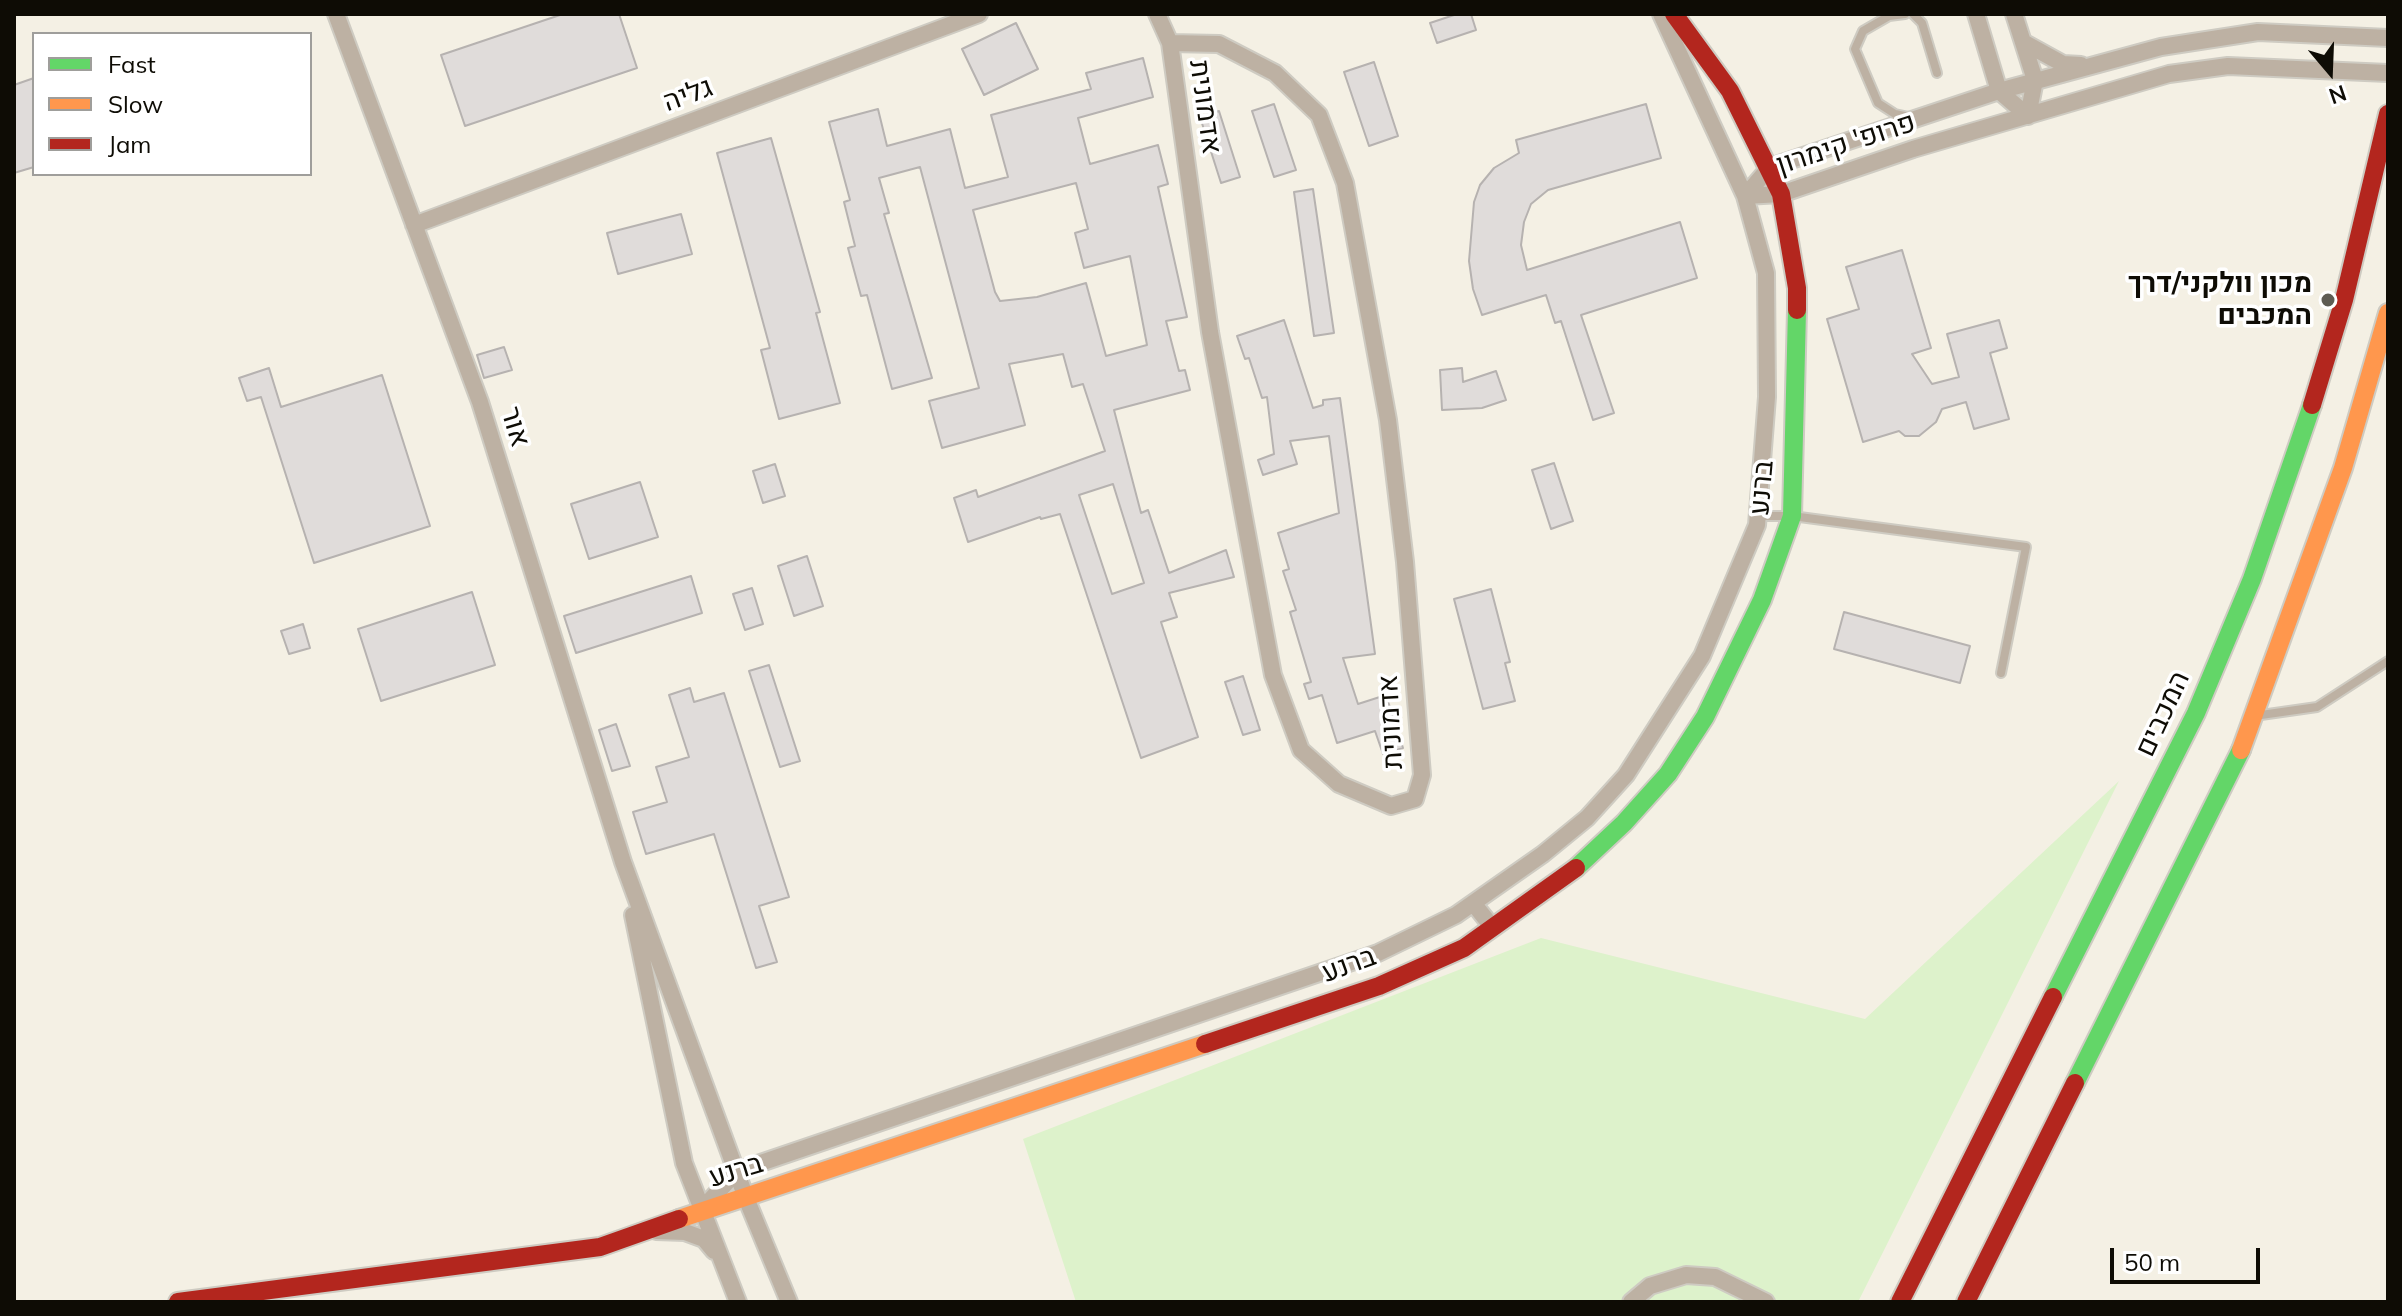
<!DOCTYPE html>
<meta charset="utf-8">
<style>
body{margin:0}
#map{position:relative;width:2402px;height:1316px;overflow:hidden;background:#f4f0e4;font-family:Mulish,sans-serif}
canvas{display:block}
.frame{position:absolute;inset:0;border:16px solid #0e0c05;pointer-events:none}
.legend{position:absolute;left:32px;top:32px;width:280px;height:144px;box-sizing:border-box;background:#fff;border:2px solid #9f9e9b;margin:0;padding:10px 14px;list-style:none;font-size:24px;color:#0e0c05}
.legend li{display:flex;align-items:center;gap:16px;height:40px}
.legend b{width:40px;border:2px solid #9f9e9b}
.north{position:absolute;left:2290px;top:32px;width:80px;height:80px;-webkit-text-stroke:6px #fff;paint-order:stroke;rotate:161deg;font-size:22px;font-weight:700;line-height:32px;text-align:center;color:#0e0c05}
.north::after{content:'';display:block;margin:auto;width:28px;height:36px;background:#0e0c05;clip-path:polygon(50% 0,100% 100%,50% 72%,0 100%)}
.scale{position:absolute;left:2110px;top:1248px;width:150px;height:36px;box-sizing:border-box;border:4px solid #0e0c05;border-top:0;padding-left:10px;font-size:24px;line-height:28px;white-space:nowrap;color:#0e0c05;-webkit-text-stroke:6px #fff;paint-order:stroke}
</style>
<div id="map">
<canvas width="2402" height="1316"></canvas>
<div class="frame"></div>
<ul class="legend">
<li><b style="height:10px;background:#63d668"></b>Fast</li>
<li><b style="height:10px;background:#ff974d"></b>Slow</li>
<li><b style="height:10px;background:#b3261e"></b>Jam</li>
</ul>
<div class="north">N</div>
<div class="scale">50 m</div>
</div>
<script>
const g = document.querySelector('canvas').getContext('2d');
g.lineJoin = 'round';
function paint(path, color) { g.fillStyle = color; g.fill(path, 'evenodd'); }
const shape = rows => new Path2D(rows.map(r => 'M' + r).join(''));
function strokePath(path, color, width, dash) { g.strokeStyle = color; g.lineWidth = width; g.lineCap = dash ? 'butt' : 'round'; g.setLineDash(dash || []); g.stroke(path); }
function drawText(font, color, halo, rows, align = 'center') {
  g.font = font + ' Mulish,Heebo,sans-serif'; g.lineWidth = 7; g.setLineDash([]); g.textBaseline = 'middle'; g.strokeStyle = halo; g.fillStyle = color; for (const [text, x, y, turn = 0] of rows) {
    g.save(); g.translate(x, y); g.rotate((+turn || 0) * Math.PI / 180); g.textAlign = isNaN(turn) ? turn : align; if (halo) g.strokeText(text, 0, 0); g.fillText(text, 0, 0); g.restore();
  }
}
const green = shape([
 [2119,781,1858,1302,1076,1302,1023,1139,1541,938,1865,1019]
]);
const building = shape([
 [563,14,619,14,637,68,465,126,441,55,563,14],
 [1457,14,1471,14,1476,30,1437,43,1430,23,1457,14],
 [1016,23,1038,69,984,95,962,49,1016,23],
 [1143,58,1153,97,1078,118,1090,164,1158,145,1168,184,1158,187,1187,317,1166,321,1179,371,1185,370,1190,390,1114,410,1141,513,1148,510,1169,573,1226,550,1234,577,1169,593,1177,617,1161,622,1198,737,1141,758,1060,514,1041,519,1040,517,968,542,954,498,976,490,978,497,1105,451,1083,384,1072,387,1063,354,1009,364,1025,425,942,448,929,401,979,388,920,167,879,178,889,213,884,214,932,378,892,389,867,295,861,296,848,248,855,246,844,202,850,200,829,122,878,109,887,146,950,129,965,188,1008,177,991,115,1091,89,1086,73,1143,58],
 [1076,183,1088,229,1075,233,1084,268,1130,256,1147,345,1106,356,1086,283,1037,297,1000,301,995,292,973,210,1076,183],
 [1113,484,1144,583,1112,594,1079,495,1113,484],
 [1374,62,1398,136,1369,146,1344,72,1374,62],
 [34,78,34,167,14,173,14,85,34,78],
 [1274,104,1296,170,1274,177,1252,111,1274,104],
 [1646,104,1661,158,1548,190,1531,204,1524,222,1521,245,1527,270,1680,222,1697,278,1581,315,1614,413,1593,420,1561,321,1555,323,1546,295,1482,315,1473,289,1469,261,1474,202,1480,185,1494,168,1519,153,1516,140,1646,104],
 [1219,111,1240,177,1221,183,1200,117,1219,111],
 [771,138,820,312,816,313,840,403,779,419,761,350,770,348,717,153,771,138],
 [1313,189,1334,333,1314,336,1294,192,1313,189],
 [681,214,692,254,618,274,607,233,681,214],
 [1902,250,1931,348,1912,354,1932,384,1959,377,1947,334,1999,320,2007,348,1990,353,2009,419,1974,429,1966,402,1942,409,1936,422,1919,436,1905,436,1899,431,1863,442,1827,319,1859,309,1846,267,1902,250],
 [1284,320,1313,408,1323,405,1323,400,1340,398,1375,654,1343,658,1358,704,1386,695,1403,748,1383,754,1375,731,1337,743,1322,695,1309,699,1304,684,1311,682,1290,612,1296,610,1283,571,1289,569,1278,533,1339,513,1329,436,1290,441,1297,464,1263,475,1258,460,1274,454,1267,397,1262,398,1249,358,1245,359,1237,336,1284,320],
 [504,347,512,370,484,378,477,355,504,347],
 [269,368,281,407,382,375,430,526,314,563,261,397,247,401,239,378,269,368],
 [1462,368,1463,382,1496,371,1506,400,1482,408,1442,410,1440,370,1462,368],
 [1554,463,1573,521,1551,529,1532,470,1554,463],
 [775,464,785,496,763,503,753,471,775,464],
 [640,482,658,537,589,559,571,504,640,482],
 [807,556,823,606,794,616,778,566,807,556],
 [691,576,702,613,576,653,564,616,691,576],
 [752,588,763,624,745,630,733,594,752,588],
 [1491,589,1510,662,1505,663,1515,701,1483,709,1454,599,1491,589],
 [472,592,495,665,381,701,358,629,472,592],
 [1844,612,1970,646,1960,683,1834,649,1844,612],
 [303,624,310,648,289,654,281,631,303,624],
 [769,665,800,761,780,767,749,671,769,665],
 [1243,676,1260,730,1243,735,1225,682,1243,676],
 [690,688,694,702,724,693,789,897,759,906,777,962,756,968,714,834,646,854,633,812,667,802,656,767,689,757,669,695,690,688],
 [616,724,630,766,612,771,599,730,616,724]
]);
const lane = shape([
 [1905,14,1889,16,1863,31,1855,49,1878,103,1895,114,1909,117],
 [1913,14,1922,23,1937,73],
 [1758,516,1792,516,2026,547,2001,673],
 [2261,715,2317,707,2388,661]
]);
const street = shape([
 [336,14,480,402,623,862,746,1198,789,1302],
 [1157,14,1170,43,1210,332,1273,675,1301,750,1339,784,1391,806,1415,799,1422,775,1405,562,1388,420,1345,183,1319,115,1275,73,1219,44,1170,43],
 [1976,14,1999,91,2028,116],
 [2014,14,2035,80,2028,116],
 [2023,42,2063,64,2081,65],
 [1745,196,1770,167,1999,91,2161,47,2258,32,2388,38],
 [1745,196,1781,194,1913,149,2169,74,2228,66,2388,73],
 [414,225,979,14],
 [1473,903,1493,928],
 [633,915,684,1163,738,1302],
 [704,1207,737,1171,1378,953,1456,915,1543,854,1587,818,1626,775,1702,656,1757,525,1767,397,1766,273,1745,196,1661,14],
 [656,1231,685,1232,704,1239,714,1251],
 [1631,1302,1650,1286,1686,1275,1715,1277,1766,1302]
]);
const fast = shape([
 [1576,868,1624,823,1668,774,1705,717,1762,600,1792,516,1797,310],
 [2053,997,2196,713,2252,579,2312,405],
 [2075,1083,2241,750]
]);
const slow = shape([
 [2241,750,2343,468,2388,313],
 [679,1219,1205,1044]
]);
const jam = shape([
 [1674,14,1730,91,1781,194,1797,288,1797,310],
 [2312,405,2344,300,2388,114],
 [1205,1044,1379,986,1464,948,1576,868],
 [178,1302,600,1247,679,1219],
 [1900,1302,2053,997],
 [1966,1302,2075,1083]
]);
const markers = [
 [2328,300,8,"#5e5c53"]
];
const streetNames = [
 ["גליה",688,95,-20],
 ["אדמונית",1205,107,82],
 ["פרופ' קימרון",1846,144,-18],
 ["אור",515,427,73],
 ["ברנע",1762,488,-85],
 ["המכבים",2163,714,-65],
 ["אדמונית",1391,722,-93],
 ["ברנע",1349,965,-20],
 ["ברנע",736,1171,-17]
];
const poiNames = [
 ["מכון וולקני/דרך",2312,284],
 ["המכבים",2312,316]
];
paint(green, '#ddf2cb');
paint(building, '#e0dcda');
strokePath(building, '#b6b2b0', 2);
strokePath(lane, '#cecbc2', 12);
strokePath(street, '#cecbc2', 20);
strokePath(fast, '#cecbc2', 22);
strokePath(slow, '#cecbc2', 22);
strokePath(jam, '#cecbc2', 22);
strokePath(lane, '#bdb1a3', 8);
strokePath(street, '#bdb1a3', 16);
strokePath(fast, '#63d668', 18);
strokePath(slow, '#ff974d', 18);
strokePath(jam, '#b3261e', 18);
for (const [x, y, r, color] of markers) { const dot = new Path2D(); dot.arc(x, y, r, 0, 2 * Math.PI); g.fillStyle = color; g.fill(dot); strokePath(dot, '#fff', 3); }
drawText('28px', '#0e0c05', '#fff', streetNames);
drawText('bold 28px', '#0e0c05', '#fff', poiNames, 'right');
</script>
